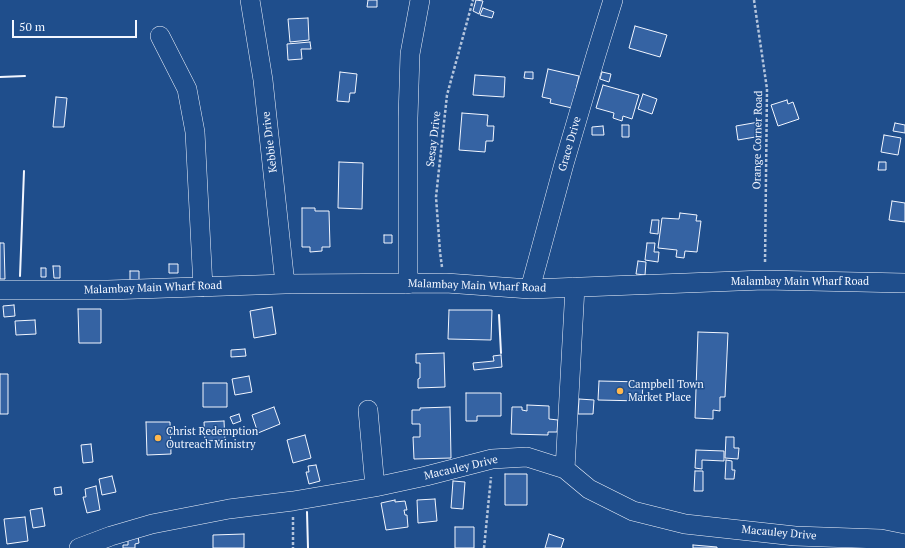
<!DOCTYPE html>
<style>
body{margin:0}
#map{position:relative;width:905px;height:548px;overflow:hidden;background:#1f4e8c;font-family:"PT Serif",serif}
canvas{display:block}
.scale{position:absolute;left:12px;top:20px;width:125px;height:18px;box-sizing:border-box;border:2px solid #f2f6ff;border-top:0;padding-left:5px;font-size:12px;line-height:14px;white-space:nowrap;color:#f2f6ff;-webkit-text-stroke:3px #1f4e8c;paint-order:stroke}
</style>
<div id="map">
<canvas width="905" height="548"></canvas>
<div class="scale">50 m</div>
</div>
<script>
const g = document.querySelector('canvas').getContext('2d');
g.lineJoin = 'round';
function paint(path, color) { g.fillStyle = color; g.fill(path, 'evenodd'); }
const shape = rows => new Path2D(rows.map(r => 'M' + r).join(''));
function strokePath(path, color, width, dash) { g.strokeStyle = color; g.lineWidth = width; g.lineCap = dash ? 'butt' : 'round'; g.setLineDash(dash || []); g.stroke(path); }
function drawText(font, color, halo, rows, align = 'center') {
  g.font = font + ' "PT Serif",serif'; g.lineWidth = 3; g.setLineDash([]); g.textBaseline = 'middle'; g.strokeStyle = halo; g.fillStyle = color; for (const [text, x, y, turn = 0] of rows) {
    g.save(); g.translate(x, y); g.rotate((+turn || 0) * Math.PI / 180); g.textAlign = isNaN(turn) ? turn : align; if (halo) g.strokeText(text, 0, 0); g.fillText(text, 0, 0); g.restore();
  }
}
const building = shape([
 [368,0,377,0,377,7,367,7,368,0],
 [476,0,483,1,479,14,473,11,476,0],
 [483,8,494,12,492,18,480,15,483,8],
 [308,18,309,40,290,42,288,19,308,18],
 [635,26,667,35,660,57,629,48,635,26],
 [310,42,311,49,301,49,302,59,288,60,287,44,310,42],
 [548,69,579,76,572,108,550,103,551,99,542,97,548,69],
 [340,72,357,74,355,93,350,93,349,102,337,101,340,72],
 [525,72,533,72,533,79,524,78,525,72],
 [602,72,611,74,609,82,600,79,602,72],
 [475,75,505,77,504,97,473,95,475,75],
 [603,85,639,95,632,119,623,116,622,121,613,118,614,113,596,108,603,85],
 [643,94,657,99,652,114,638,109,643,94],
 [56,97,67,98,64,127,53,127,56,97],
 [787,100,788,104,793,102,799,119,778,126,771,105,787,100],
 [462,113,488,115,487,126,494,126,493,141,486,141,485,152,459,150,462,113],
 [759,122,761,136,738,140,736,126,759,122],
 [895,123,905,125,905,133,893,131,895,123],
 [622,125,629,125,629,137,622,137,622,125],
 [603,126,604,135,592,135,592,127,603,126],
 [884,135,901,138,898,155,881,152,884,135],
 [339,162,363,163,362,209,338,208,339,162],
 [879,162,886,162,886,170,878,170,879,162],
 [892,201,905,203,905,222,889,220,892,201],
 [302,208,315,208,315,211,329,211,330,247,322,247,322,251,310,252,310,247,302,247,302,208],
 [680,213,697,215,696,221,701,221,697,252,685,251,684,258,676,257,677,250,658,248,662,218,679,219,680,213],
 [652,220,659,220,658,234,650,233,652,220],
 [384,235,392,235,392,243,384,243,384,235],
 [0,243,4,243,5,279,0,279,0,243],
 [647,243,655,243,654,252,659,252,658,262,645,260,647,243],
 [638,261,646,262,645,275,636,274,638,261],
 [169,264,178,264,178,273,169,273,169,264],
 [53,266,60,266,60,278,54,278,53,266],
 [41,268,46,268,46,277,41,277,41,268],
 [130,271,139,271,139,280,130,280,130,271],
 [14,305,15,316,4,317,3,306,14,305],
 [272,307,276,334,254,338,250,311,272,307],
 [78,309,101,309,101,343,79,343,78,309],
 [449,310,492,310,491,340,448,339,449,310],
 [35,320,36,334,16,335,15,321,35,320],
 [698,332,728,333,725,397,720,397,720,411,713,410,713,419,695,418,698,332],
 [245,349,246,356,231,357,231,350,245,349],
 [444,353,445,387,418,388,418,379,420,378,420,363,416,363,416,354,444,353],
 [501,355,502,367,474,370,473,363,494,361,493,356,501,355],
 [0,374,8,374,8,414,0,414,0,374],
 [249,376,252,392,235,395,232,379,249,376],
 [599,381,643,382,642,401,598,400,599,381],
 [203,383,227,383,227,407,203,407,203,383],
 [466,393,501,393,501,416,477,416,477,421,466,421,466,393],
 [579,399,594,400,593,414,578,414,579,399],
 [527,405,549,406,549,419,558,420,557,432,548,432,548,435,511,434,512,407,522,407,522,410,527,411,527,405],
 [274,407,280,424,258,433,252,415,274,407],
 [450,407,451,458,414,459,413,437,420,437,420,424,412,424,412,410,420,410,420,408,450,407],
 [239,414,241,421,233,424,230,417,239,414],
 [224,421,225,440,205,441,204,422,224,421],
 [146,422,170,422,171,454,147,455,146,422],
 [305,435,311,458,293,463,287,440,305,435],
 [726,437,734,437,734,448,739,448,738,459,725,458,726,437],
 [91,444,93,462,83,463,81,445,91,444],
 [696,450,724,451,724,461,702,460,702,469,695,468,696,450],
 [726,460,732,461,732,470,735,470,734,479,725,479,726,460],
 [316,465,320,481,309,484,306,472,309,472,308,466,316,465],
 [695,471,703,471,703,491,694,491,695,471],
 [505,474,527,474,527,505,505,505,505,474],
 [112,476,116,492,102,495,99,479,112,476],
 [453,481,465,482,463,509,451,508,453,481],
 [96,486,100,510,87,513,83,497,86,497,85,489,96,486],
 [61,487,62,494,55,495,54,488,61,487],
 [435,499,437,521,418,523,417,500,435,499],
 [395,500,395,502,405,501,407,510,404,510,405,515,407,515,408,527,386,530,381,503,395,500],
 [42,508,45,526,33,528,30,510,42,508],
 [25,517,28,541,7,544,4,519,25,517],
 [455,527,474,527,474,548,455,548,455,527],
 [244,534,244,548,213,548,213,535,244,534],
 [549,534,564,539,561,548,545,548,549,534],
 [138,536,139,543,135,544,135,548,123,548,123,545,128,545,128,540,138,536],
 [693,545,717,547,717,548,693,548,693,545]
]);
const path = shape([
 [754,0,767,89,765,264],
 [442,267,440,252,436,197,447,95,473,0],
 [293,517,293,548],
 [484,548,491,477]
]);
const minor = shape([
 [250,0,263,80,285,284],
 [160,36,187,89,195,132,203,287],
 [408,284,408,118,410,54,420,0],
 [530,289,564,164,596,55,613,0],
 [0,290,108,290,285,284,446,283,530,289,764,280,905,283],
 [368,410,375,487],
 [565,469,575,287],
 [79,548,111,536,152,524,229,509,293,501,375,487,426,476,492,459,527,457,565,469,589,489,633,511,685,524,795,536,881,539,905,544]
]);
const wall = shape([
 [0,77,25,76],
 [20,276,24,171],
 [499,315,501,353],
 [307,512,308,548]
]);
const markers = [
 [620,391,4,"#ffb74d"],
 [158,438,4,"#ffb74d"]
];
const streetNames = [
 ["Sesay Drive",434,139,-83],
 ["Orange Corner Road",758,140,-89],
 ["Kebbie Drive",270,142,-97],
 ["Grace Drive",570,144,-74],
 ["Malambay Main Wharf Road",800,282],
 ["Malambay Main Wharf Road",477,286,2],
 ["Malambay Main Wharf Road",153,288,-2],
 ["Macauley Drive",461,468,-13],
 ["Macauley Drive",779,533,5]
];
const poiNames = [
 ["Campbell Town",628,385],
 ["Market Place",628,398],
 ["Christ Redemption",166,432],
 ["Outreach Ministry",166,445]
];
paint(building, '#3563a3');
strokePath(building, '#f2f6ff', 1);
strokePath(minor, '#f2f6ff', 20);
strokePath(path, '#b3c4dc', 2.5, [3, 2]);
strokePath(minor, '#1f4e8c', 19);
strokePath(wall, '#f2f6ff', 2);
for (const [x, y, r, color] of markers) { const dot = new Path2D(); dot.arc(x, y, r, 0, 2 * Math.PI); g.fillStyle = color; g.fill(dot); strokePath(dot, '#1f4e8c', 1.5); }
drawText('11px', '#f2f6ff', '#1f4e8c', streetNames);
drawText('11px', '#f2f6ff', '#1f4e8c', poiNames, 'left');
</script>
